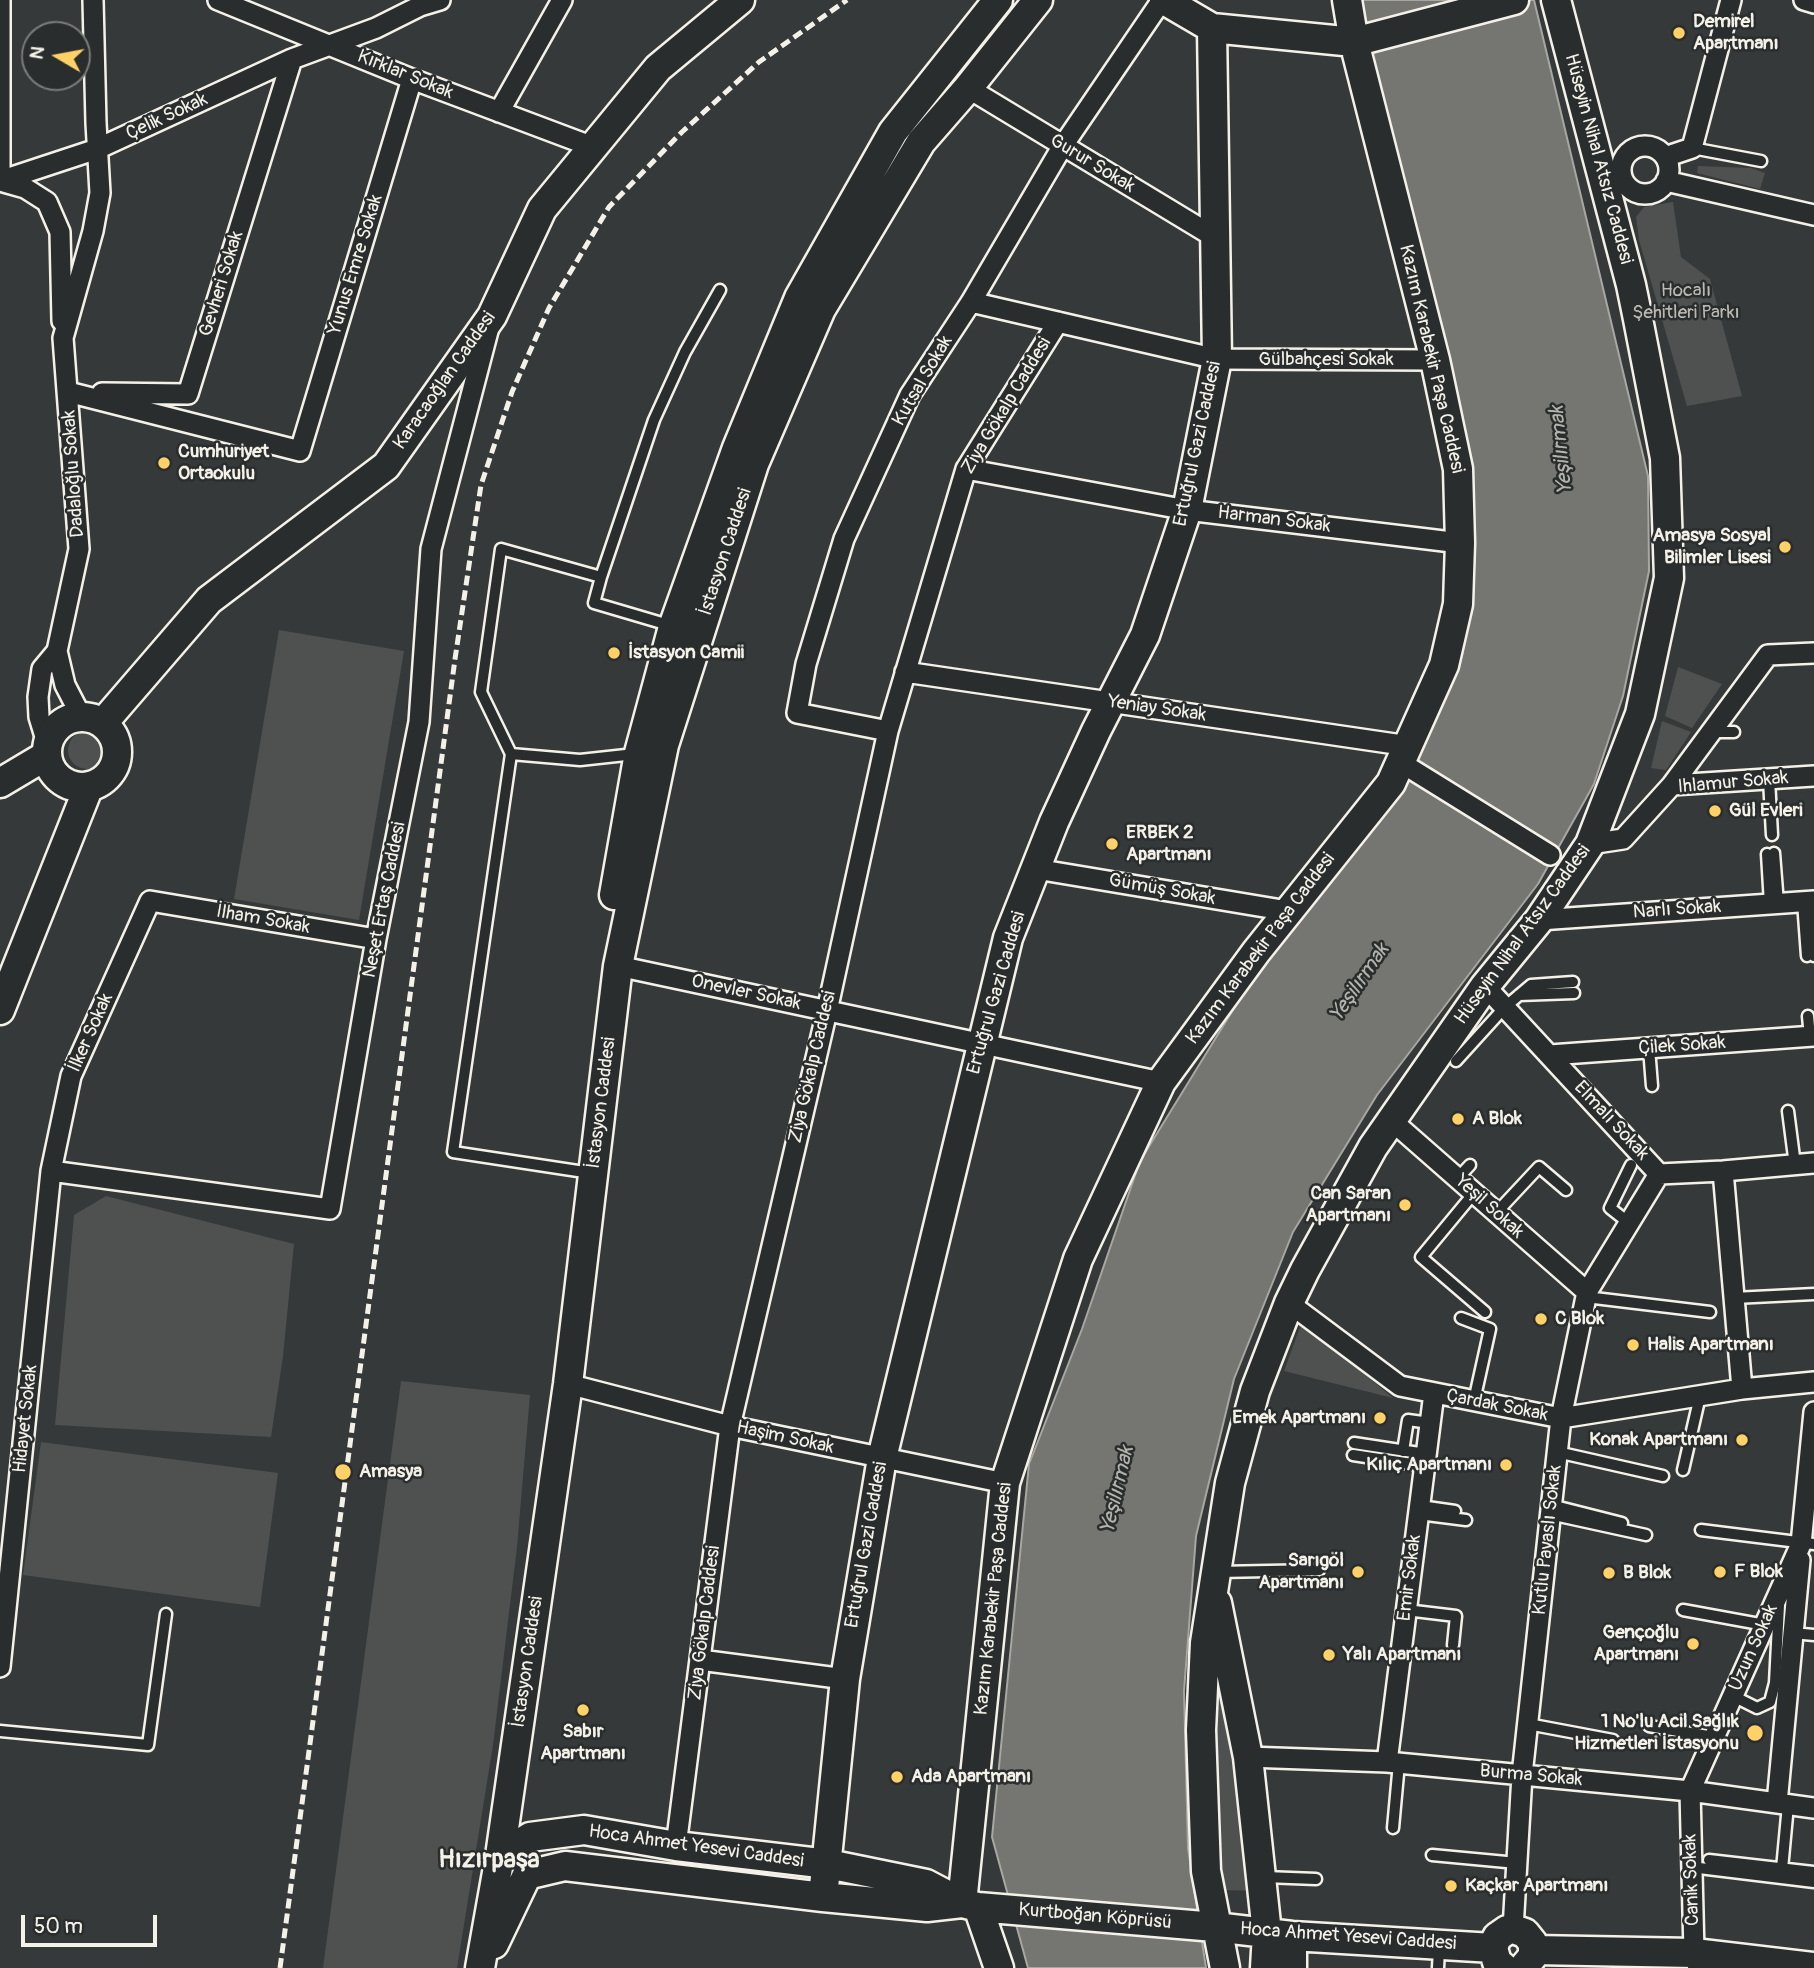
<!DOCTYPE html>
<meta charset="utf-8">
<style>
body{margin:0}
#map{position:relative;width:1814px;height:1968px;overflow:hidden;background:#363939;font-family:Pangolin,sans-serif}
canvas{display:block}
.north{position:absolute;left:21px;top:21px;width:70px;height:70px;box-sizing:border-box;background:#2a2d2e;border:2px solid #7b7b78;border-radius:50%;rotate:280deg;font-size:19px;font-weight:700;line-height:28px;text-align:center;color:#f4f1e8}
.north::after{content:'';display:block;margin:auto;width:24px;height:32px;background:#ffd166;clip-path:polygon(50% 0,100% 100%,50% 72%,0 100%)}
.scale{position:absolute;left:21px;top:1915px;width:136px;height:32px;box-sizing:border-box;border:4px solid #f4f1e8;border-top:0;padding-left:9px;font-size:21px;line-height:24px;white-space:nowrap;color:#f4f1e8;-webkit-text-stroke:5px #2a2d2e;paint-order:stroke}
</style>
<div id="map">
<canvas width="1814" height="1968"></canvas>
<div class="north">N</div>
<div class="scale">50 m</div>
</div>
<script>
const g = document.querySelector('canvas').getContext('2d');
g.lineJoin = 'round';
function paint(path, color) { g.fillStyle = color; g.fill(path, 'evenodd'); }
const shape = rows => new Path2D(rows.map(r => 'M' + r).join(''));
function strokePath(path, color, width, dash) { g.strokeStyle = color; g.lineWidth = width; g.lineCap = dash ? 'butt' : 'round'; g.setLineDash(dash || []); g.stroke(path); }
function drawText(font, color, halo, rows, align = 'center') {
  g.font = font + ' Pangolin,sans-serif'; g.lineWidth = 5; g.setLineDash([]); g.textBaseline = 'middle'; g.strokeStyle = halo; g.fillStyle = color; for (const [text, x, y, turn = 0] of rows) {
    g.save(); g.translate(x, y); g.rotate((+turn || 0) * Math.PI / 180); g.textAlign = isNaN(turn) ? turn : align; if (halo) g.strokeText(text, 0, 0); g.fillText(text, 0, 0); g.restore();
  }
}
const green = shape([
 [1698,166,1751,168,1765,173,1760,189,1697,173],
 [1673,202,1681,257,1710,279,1742,396,1687,406,1639,240,1636,217,1644,207],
 [279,630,404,651,359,920,234,899],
 [1678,667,1722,684,1692,728,1665,716],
 [1662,721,1691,732,1666,770,1651,768],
 '68 750a19 19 0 1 1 38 0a19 19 0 1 1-38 0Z',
 [106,1196,294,1244,283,1356,271,1437,55,1425,74,1215],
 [1304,1324,1393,1398,1284,1371,1300,1327],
 [401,1381,530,1395,517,1547,493,1745,457,1968,323,1968],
 [41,1442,278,1473,260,1607,23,1575],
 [1217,1646,1258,1891,1221,1890,1209,1745]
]);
const water = shape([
 [1357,0,1534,0,1648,476,1649,571,1623,696,1594,784,1538,884,1377,1095,1293,1232,1234,1379,1196,1536,1184,1691,1188,1848,1206,1968,1028,1968,992,1837,1029,1464,1082,1329,1140,1161,1260,966,1454,660,1475,562,1472,475,1357,0]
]);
const lane = shape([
 [1692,148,1761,161],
 [601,577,654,420,685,352,720,290],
 [1711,732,1734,732],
 [511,754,580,760,635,754],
 [1769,779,1772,835],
 [1774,853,1778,904],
 [1767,854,1770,904],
 [1810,901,1814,956],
 [1803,902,1807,956],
 [1519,995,1574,993],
 [1808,1016,1810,1037],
 [1649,1048,1652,1086],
 [1456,1061,1505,1007,1531,985,1573,982],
 [1788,1111,1795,1165],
 [591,1173,453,1152,511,754,481,692,501,549,601,577,594,603,672,626],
 [1457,1179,1470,1165],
 [1474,1193,1421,1257,1485,1312],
 [1496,1213,1539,1167,1566,1190],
 [1629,1223,1610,1208,1631,1165],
 [1586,1297,1710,1312],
 [1734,1298,1814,1294],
 [1461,1318,1490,1329,1474,1401],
 [1354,1443,1426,1454],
 [1403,1451,1408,1420,1430,1423],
 [1557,1452,1663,1476],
 [1353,1455,1425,1466],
 [1683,1470,1700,1396],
 [1551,1505,1622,1523],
 [1420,1506,1455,1511],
 [1419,1514,1466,1520],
 [1550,1514,1646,1535],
 [1701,1530,1814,1544],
 [1218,1572,1319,1570],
 [1406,1610,1456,1616,1453,1645],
 [1683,1610,1765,1625],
 [1793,1633,1814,1635],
 [1733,1696,1757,1708,1770,1702,1775,1683,1779,1605],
 [1528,1724,1613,1740],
 [1649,1726,1714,1737],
 [0,1731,148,1745,166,1614],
 [1393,1828,1399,1763],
 [1432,1855,1517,1863],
 [1709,1860,1814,1872],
 [1691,1867,1814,1882],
 [1782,1869,1788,1805],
 [1265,1877,1316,1879],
 [1438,1968,1439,1949]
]);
const street = shape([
 [0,0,0,181],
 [218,0,412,79,593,147],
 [1804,0,1814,3],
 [968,88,1216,238],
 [499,112,562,0],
 '1621 170a24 24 0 1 1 48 0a24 24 0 1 1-48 0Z',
 [1665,157,1692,148,1731,0],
 [0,181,97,149,292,59,376,28,420,6,440,0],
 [0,181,25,188,47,202,60,232,62,321],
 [1666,181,1814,215],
 [971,302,1217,359,1435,360],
 [68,392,300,451,412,79],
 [102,393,188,394,292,59],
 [966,469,1187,510,1460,543],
 [905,672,1409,746],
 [81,716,65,685,57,651,79,549,63,338,93,231,100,193,96,123,93,0],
 [888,731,797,713,806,664,844,539,910,395,971,302,1062,147,1162,0],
 [47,743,39,717,38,697,42,669,57,651],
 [1400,762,1550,855],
 [1672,785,1768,655,1814,653],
 [1590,844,1623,839,1672,785,1814,776],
 [1036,869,1288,911],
 [1539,920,1814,901],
 [618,966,1161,1082],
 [1485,986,1659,1174,1723,1171,1814,1163],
 [1550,1055,1814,1036],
 [1391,1120,1587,1292],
 [51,1171,330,1209,376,939,419,722,431,549,488,331],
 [1723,1171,1742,1389],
 [1289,1303,1400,1386,1561,1418,1742,1389,1814,1382],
 [568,1384,730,1426,1005,1483],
 [700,1660,845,1679],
 [0,1667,51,1171,71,1076,150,901,376,939],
 [1248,1757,1387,1762,1690,1791,1814,1808],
 [1387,1762,1434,1393],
 [1777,1803,1800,1560],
 [676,1846,730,1426,827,1011,888,731,966,469,1058,322],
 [1513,1929,1522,1775,1561,1418,1587,1292,1659,1174],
 [1698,1968,1694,1953,1690,1791,1801,1544,1814,1412]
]);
const secondary = shape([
 [1164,0,1212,28,1354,42,1514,0],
 '47 752a35 35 0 1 1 70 0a35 35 0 1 1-70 0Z',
 [103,723,209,600,386,466,492,316,542,209,658,68,740,0],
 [0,783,47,755],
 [614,895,639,753,673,627,737,448,799,298,893,132,998,0],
 [0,1010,89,786],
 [1217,1603,1248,1757,1267,1933,1265,1968],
 [500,1856,530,1837,584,1830,676,1846,828,1864,926,1884,962,1903,978,1907,1215,1927,1292,1936,1493,1948],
 [823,1897,845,1679,882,1458,1008,938,1054,822,1096,731,1145,635,1187,510,1217,359,1212,28],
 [962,1903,1005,1483,1078,1259,1161,1082,1256,952,1391,783,1444,665,1458,604,1460,543,1458,469,1435,360,1354,42,1347,0],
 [978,1907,999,1968],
 [1292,1936,1292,1968],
 [494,1944,527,1875,565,1866,823,1897,927,1907,962,1903],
 [1534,1950,1694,1953,1814,1967],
 [480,1968,500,1856,568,1384,618,966,664,745,754,464,821,309,921,142,968,88,1038,0],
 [1225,1968,1206,1871,1201,1730,1205,1643,1230,1483,1255,1391,1289,1303,1305,1270,1373,1147,1485,986,1539,920,1590,844,1640,714,1669,578,1665,458,1638,319,1631,285,1556,0],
 [1504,1968,1497,1962,1493,1948,1497,1937,1507,1930,1513,1929,1525,1933,1533,1943,1533,1956,1523,1968]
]);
const rail = shape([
 [280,1968,455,659,481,485,512,392,549,308,609,207,682,132,759,62,847,0]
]);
const markers = [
 [1679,33,7,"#ffd166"],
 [164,463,7,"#ffd166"],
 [1785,547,7,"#ffd166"],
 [614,653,7,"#ffd166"],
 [1715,811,7,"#ffd166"],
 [1112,844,7,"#ffd166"],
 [1458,1119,7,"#ffd166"],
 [1405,1205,7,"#ffd166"],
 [1541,1319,7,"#ffd166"],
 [1633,1345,7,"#ffd166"],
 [1380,1418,7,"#ffd166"],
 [1742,1440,7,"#ffd166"],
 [1506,1465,7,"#ffd166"],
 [343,1472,9,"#ffd166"],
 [1358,1572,7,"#ffd166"],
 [1720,1572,7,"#ffd166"],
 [1609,1573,7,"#ffd166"],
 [1693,1644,7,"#ffd166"],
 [1329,1655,7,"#ffd166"],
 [583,1710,7,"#ffd166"],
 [1755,1733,9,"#ffd166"],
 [897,1777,7,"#ffd166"],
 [1451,1886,7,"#ffd166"]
];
const poiNames = [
 ["Demirel",1693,22],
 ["Apartmanı",1693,44],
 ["Cumhuriyet",178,452],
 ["Ortaokulu",178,474],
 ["Amasya Sosyal",1771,536,"right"],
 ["Bilimler Lisesi",1771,558,"right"],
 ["İstasyon Camii",628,653],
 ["Gül Evleri",1729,811],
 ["ERBEK 2",1126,833],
 ["Apartmanı",1126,855],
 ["A Blok",1472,1119],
 ["Can Saran",1391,1194,"right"],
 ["Apartmanı",1391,1216,"right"],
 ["C Blok",1555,1319],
 ["Halis Apartmanı",1647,1345],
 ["Emek Apartmanı",1366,1418,"right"],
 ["Konak Apartmanı",1728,1440,"right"],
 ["Kılıç Apartmanı",1492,1465,"right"],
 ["Amasya",359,1472],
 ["Sarıgöl",1344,1561,"right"],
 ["Apartmanı",1344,1583,"right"],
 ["F Blok",1734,1572],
 ["B Blok",1623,1573],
 ["Gençoğlu",1679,1633,"right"],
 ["Apartmanı",1679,1655,"right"],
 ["Yalı Apartmanı",1343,1655],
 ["1 No'lu Acil Sağlık",1739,1722,"right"],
 ["Hizmetleri İstasyonu",1739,1744,"right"],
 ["Sabır",583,1732,"center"],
 ["Apartmanı",583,1754,"center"],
 ["Ada Apartmanı",911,1777],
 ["Kaçkar Apartmanı",1465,1886]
];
const streetNames = [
 ["Kırklar Sokak",405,75,22],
 ["Çelik Sokak",167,117,-25],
 ["Hüseyin Nihal Atsız Caddesi",1598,159,75],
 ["Gurur Sokak",1092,164,31],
 ["Yunus Emre Sokak",356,265,-73],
 ["Gevheri Sokak",222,284,-73],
 ["Kazım Karabekir Paşa Caddesi",1431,359,77],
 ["Gülbahçesi Sokak",1326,360],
 ["Karacaoğlan Caddesi",445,381,-55],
 ["Kutsal Sokak",923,381,-60],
 ["Ziya Gökalp Caddesi",1007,406,-59],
 ["Ertuğrul Gazi Caddesi",1198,444,-78],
 ["Dadaloğlu Sokak",74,474,-94],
 ["Harman Sokak",1274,520,7],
 ["İstasyon Caddesi",726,552,-72],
 ["Yeniay Sokak",1157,709,8],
 ["Ihlamur Sokak",1733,783,-5],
 ["Gümüş Sokak",1162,890,10],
 ["Neşet Ertaş Caddesi",385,900,-79],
 ["Narlı Sokak",1677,910,-4],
 ["İlham Sokak",263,920,10],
 ["Hüseyin Nihal Atsız Caddesi",1523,935,-54],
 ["Kazım Karabekir Paşa Caddesi",1261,949,-53],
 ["Onevler Sokak",746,993,12],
 ["Ertuğrul Gazi Caddesi",997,993,-74],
 ["İlker Sokak",91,1033,-66],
 ["Çilek Sokak",1682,1046,-4],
 ["Ziya Gökalp Caddesi",813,1067,-77],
 ["İstasyon Caddesi",602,1103,-83],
 ["Elmalı Sokak",1611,1121,47],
 ["Yeşil Sokak",1489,1207,42],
 ["Çardak Sokak",1497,1406,11],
 ["Hidayet Sokak",26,1419,-84],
 ["Haşim Sokak",785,1438,12],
 ["Kutlu Payaslı Sokak",1548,1540,-84],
 ["Ertuğrul Gazi Caddesi",867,1545,-80],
 ["Emir Sokak",1410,1578,-83],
 ["Kazım Karabekir Paşa Caddesi",994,1599,-84],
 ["Ziya Gökalp Caddesi",705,1623,-83],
 ["Uzun Sokak",1754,1648,-66],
 ["İstasyon Caddesi",528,1662,-82],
 ["Burma Sokak",1531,1776,5],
 ["Hoca Ahmet Yesevi Caddesi",696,1847,8],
 ["Canik Sokak",1692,1880,-92],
 ["Kurtboğan Köprüsü",1095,1917,5],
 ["Hoca Ahmet Yesevi Caddesi",1348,1937,4]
];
const parkNames = [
 ["Hocalı",1686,291],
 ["Şehitleri Parkı",1686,313]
];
const waterNames = [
 ["Yeşilırmak",1562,450,-96],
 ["Yeşilırmak",1360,983,-56],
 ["Yeşilırmak",1118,1490,-77]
];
const districtNames = [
 ["Hızırpaşa",489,1860]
];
paint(green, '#4e514f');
paint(water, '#757572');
strokePath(water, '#a8a7a1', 2);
strokePath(lane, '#f4f1e8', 15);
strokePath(street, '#f4f1e8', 24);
strokePath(secondary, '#f4f1e8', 33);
strokePath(lane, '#2a2d2e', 10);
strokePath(street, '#2a2d2e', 19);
strokePath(secondary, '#2a2d2e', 28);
strokePath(rail, '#f4f1e8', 5, [10, 5]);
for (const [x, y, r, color] of markers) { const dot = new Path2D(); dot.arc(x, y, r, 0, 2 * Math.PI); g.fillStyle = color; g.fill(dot); strokePath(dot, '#2a2d2e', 2.5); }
drawText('bold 19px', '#f4f1e8', '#2a2d2e', poiNames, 'left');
drawText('19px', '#f4f1e8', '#2a2d2e', streetNames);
drawText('19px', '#bab9b2', '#2a2d2e', parkNames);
drawText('italic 21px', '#b4b3ad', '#2a2d2e', waterNames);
drawText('bold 26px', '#f4f1e8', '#2a2d2e', districtNames);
</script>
